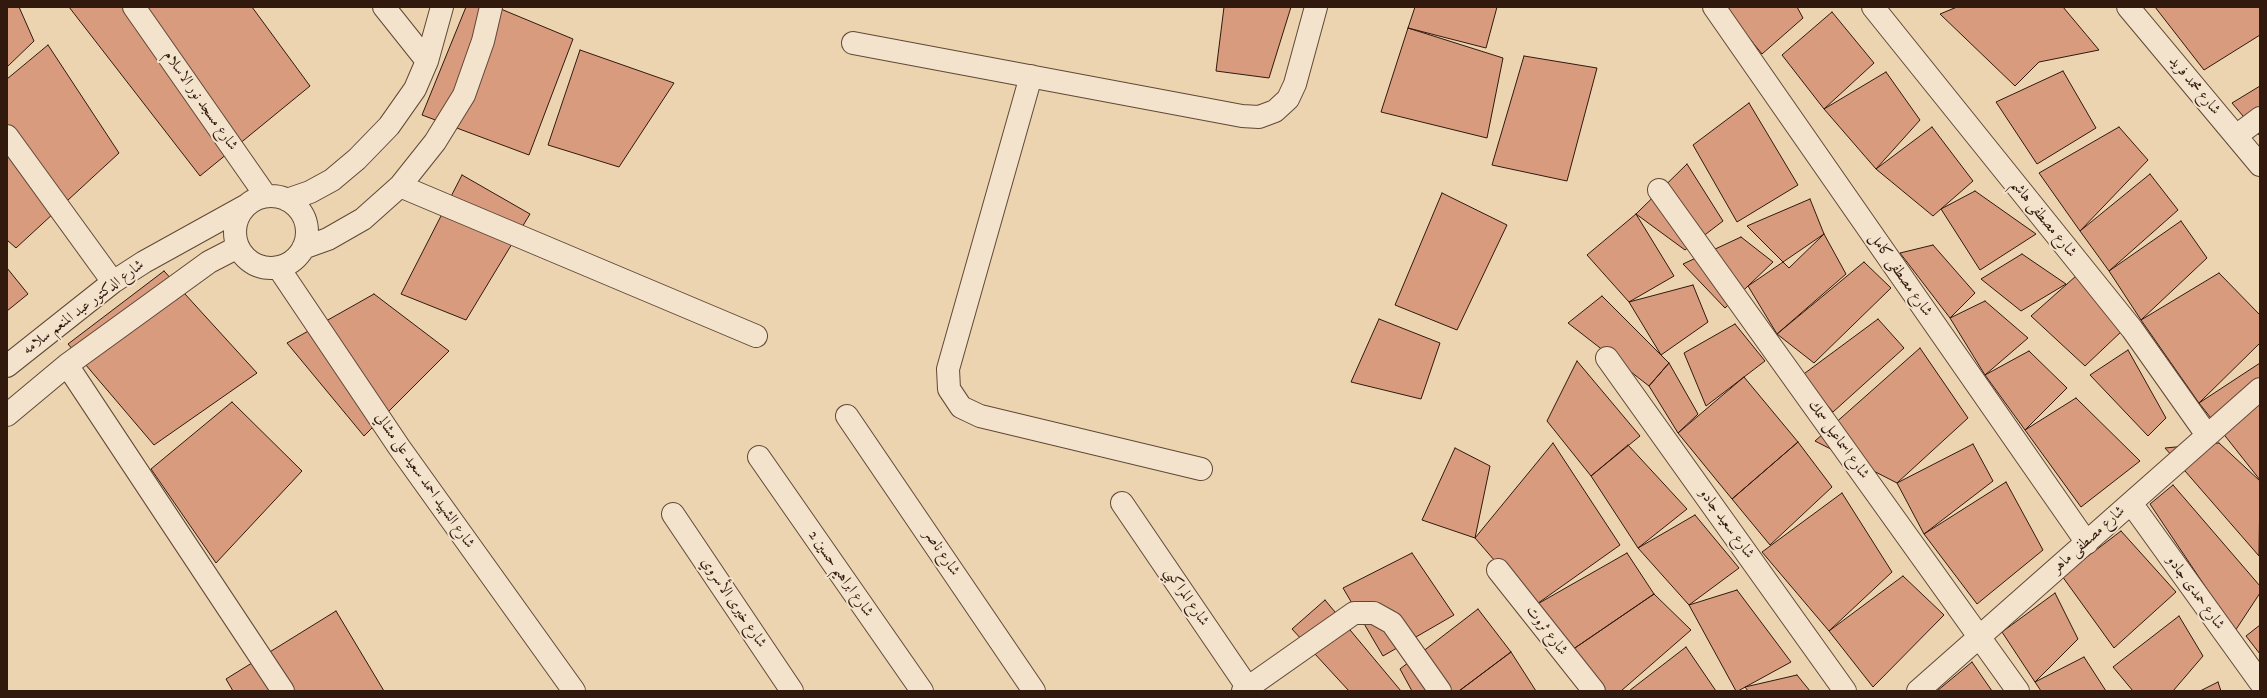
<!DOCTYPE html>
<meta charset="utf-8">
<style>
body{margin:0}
#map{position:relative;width:2267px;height:698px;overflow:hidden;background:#ecd4b0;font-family:"IM FELL DW Pica",serif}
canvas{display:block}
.frame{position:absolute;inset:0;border:8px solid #31190e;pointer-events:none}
</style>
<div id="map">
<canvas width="2267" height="698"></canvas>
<div class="frame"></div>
</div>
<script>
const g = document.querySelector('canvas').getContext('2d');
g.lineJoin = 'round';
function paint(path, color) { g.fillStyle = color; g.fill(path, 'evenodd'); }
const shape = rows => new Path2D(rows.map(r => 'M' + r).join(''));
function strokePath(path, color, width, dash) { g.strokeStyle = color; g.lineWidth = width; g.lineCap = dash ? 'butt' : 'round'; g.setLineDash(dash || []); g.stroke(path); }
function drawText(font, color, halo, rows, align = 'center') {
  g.font = font + ' "IM FELL DW Pica",Amiri,serif'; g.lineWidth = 4; g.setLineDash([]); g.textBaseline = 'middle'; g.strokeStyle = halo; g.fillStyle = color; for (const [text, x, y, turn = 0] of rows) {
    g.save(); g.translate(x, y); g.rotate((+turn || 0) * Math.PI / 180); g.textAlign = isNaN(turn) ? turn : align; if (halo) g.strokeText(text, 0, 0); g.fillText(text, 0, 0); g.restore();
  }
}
const building = shape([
 [7,7,19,7,34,41,7,67,7,7],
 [69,7,252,7,310,86,200,176,69,7],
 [466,7,496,7,573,39,529,155,422,115,466,7],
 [1224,7,1291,7,1269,78,1216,71,1224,7],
 [1415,7,1497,7,1486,48,1408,28,1415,7],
 [1724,7,1797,7,1803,18,1762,54,1724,7],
 [1957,7,2063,7,2099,50,2039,62,2015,86,1940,14,1957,7],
 [2155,7,2260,7,2260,35,2204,70,2155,7],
 [1832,12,1874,63,1824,109,1782,55,1832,12],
 [1408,28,1503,58,1487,138,1381,112,1408,28],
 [48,45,119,153,16,248,7,240,7,79,48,45],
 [580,50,674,83,619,167,548,145,580,50],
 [1524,56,1597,68,1567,181,1492,165,1524,56],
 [2063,71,2096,128,2037,164,1996,102,2063,71],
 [1886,72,1920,120,1876,169,1824,109,1886,72],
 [2260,86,2260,136,2232,103,2260,86],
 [1749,103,1798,185,1737,222,1693,145,1749,103],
 [1932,127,1973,181,1933,216,1876,169,1932,127],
 [2119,127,2148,160,2080,231,2039,173,2119,127],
 [1687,164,1723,221,1685,250,1636,214,1687,164],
 [2150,174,2178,210,2109,271,2080,231,2150,174],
 [462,175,530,214,466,320,401,294,462,175],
 [1975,191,2036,234,1980,270,1941,209,1975,191],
 [1442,193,1507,225,1457,330,1395,305,1442,193],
 [1810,199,1824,234,1789,268,1747,226,1810,199],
 [1636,214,1674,276,1629,302,1587,255,1636,214],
 [2181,221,2207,258,2141,320,2109,271,2181,221],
 [1824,234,1846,274,1777,334,1748,286,1824,234],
 [1741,237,1773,262,1725,308,1683,264,1741,237],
 [1933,245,1975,293,1950,318,1900,253,1933,245],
 [2022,254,2066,284,2021,311,1981,279,2022,254],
 [1864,262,1891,288,1814,363,1777,334,1864,262],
 [7,268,28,294,7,311,7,268],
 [164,271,257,373,154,445,68,344,164,271],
 [2219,273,2260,315,2260,343,2199,403,2141,320,2219,273],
 [2076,276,2123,330,2085,366,2031,316,2076,276],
 [1693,285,1708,322,1661,355,1629,302,1693,285],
 [374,294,449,351,364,436,287,343,374,294],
 [1602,296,1669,363,1649,386,1568,323,1602,296],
 [1985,301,2028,338,1985,375,1950,318,1985,301],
 [1379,319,1440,343,1421,399,1351,382,1379,319],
 [1878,319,1904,348,1833,412,1801,376,1878,319],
 [1735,324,1765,361,1706,406,1684,353,1735,324],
 [1920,348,1968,418,1897,483,1815,441,1920,348],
 [2128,350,2166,418,2148,436,2090,375,2128,350],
 [2029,351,2067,388,2025,430,1985,375,2029,351],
 [1577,361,1640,436,1591,476,1547,421,1577,361],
 [1669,363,1698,414,1678,433,1649,386,1669,363],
 [2260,363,2260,480,2199,403,2260,363],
 [1744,377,1798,442,1732,499,1678,433,1744,377],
 [2076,398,2140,461,2081,507,2025,430,2076,398],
 [232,402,302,471,216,563,151,469,232,402],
 [1798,442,1832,487,1770,545,1732,499,1798,442],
 [1553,443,1620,545,1534,606,1475,538,1553,443],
 [2219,443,2260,481,2259,556,2165,448,2219,443],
 [1973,444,1993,481,1924,534,1897,483,1973,444],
 [1628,445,1687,509,1638,548,1591,476,1628,445],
 [1455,448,1490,466,1475,538,1422,520,1455,448],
 [2006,482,2043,550,1977,604,1924,534,2006,482],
 [2173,485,2260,586,2260,593,2235,631,2150,504,2173,485],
 [1842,493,1892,572,1829,631,1762,552,1842,493],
 [1695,515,1739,568,1689,605,1638,548,1695,515],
 [2121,531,2176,592,2114,648,2062,576,2121,531],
 [1412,553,1454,615,1383,656,1343,588,1412,553],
 [1627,553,1654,594,1569,652,1534,606,1627,553],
 [1903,576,1944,615,1873,687,1829,631,1903,576],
 [1737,590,1791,662,1738,691,1736,691,1689,605,1737,590],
 [2055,593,2078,639,2035,682,2002,632,2055,593],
 [1654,594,1691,630,1621,691,1599,691,1569,652,1654,594],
 [1325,600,1401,691,1349,691,1292,629,1325,600],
 [1478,609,1511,652,1459,691,1412,691,1400,669,1478,609],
 [336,611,384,691,233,691,226,679,336,611],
 [2179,616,2203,656,2173,691,2133,691,2113,667,2179,616],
 [2260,625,2260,654,2246,636,2260,625],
 [1686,647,1716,691,1629,691,1686,647],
 [1511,652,1536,691,1459,691,1511,652],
 [2084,657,2106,691,2041,691,2035,682,2084,657],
 [1972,662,1992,691,1937,691,1972,662],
 [1797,675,1810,691,1748,691,1745,687,1797,675],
 [2218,682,2221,691,2200,691,2218,682]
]);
const minor = shape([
 [134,7,266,196],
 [384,7,427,61],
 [1714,7,2087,543],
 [1873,7,2132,329,2207,435],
 [2128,7,2260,165],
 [853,43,1242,116,1259,117,1275,111,1288,99,1295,84,1316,7],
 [1031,76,948,369,949,389,961,407,980,416,1201,469],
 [7,136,113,282],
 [2236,136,2260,118],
 [400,186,756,336],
 [1659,190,2018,691],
 '235 232a36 36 0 1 1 72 0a36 36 0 1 1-72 0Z',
 [287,200,310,192,332,180,357,159,389,126,415,89,427,61,442,7],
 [303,248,328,239,363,219,400,186,435,142,464,95,483,41,491,7],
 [278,267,399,447,574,691],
 [1607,358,1845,691],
 [67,365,283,691],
 [7,366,113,282,144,262,247,205],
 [7,415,67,365,209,262,238,247],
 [847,416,1034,691],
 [759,457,922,691],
 [1122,503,1250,691],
 [2131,503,2260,682],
 [673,514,792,691],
 [1498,570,1594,691],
 [1243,691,1354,613,1374,613,1392,623,1440,691],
 [1918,691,2260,389]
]);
const streetNames = [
 ["شارع محمد فريد",2194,86,50],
 ["شارع مسجد نور الاسلام",200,101,55],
 ["شارع مصطفى هاشم",2043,219,51],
 ["شارع مصطفى كامل",1900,275,55],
 ["شارع الدكتور عبد المنعم سلامه",84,308,-37],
 ["شارع اسماعيل سمك",1838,440,54],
 ["شارع الشهيد احمد سعيد على مشالي",424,481,55],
 ["شارع سعيد جادو",1726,524,54],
 ["شارع مصطفى ماهر",2089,540,-42],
 ["شارع ناصر",941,553,56],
 ["شارع ابراهيم حسين 2",840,574,55],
 ["شارع حمدى جادو",2195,593,54],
 ["شارع المراكبي",1186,597,56],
 ["شارع خيرى الأسروي",733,603,56],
 ["شارع ثروت",1546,631,52]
];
paint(building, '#d99b7e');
strokePath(building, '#31190e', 1);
strokePath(minor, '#604836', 24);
strokePath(minor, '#f3e3cc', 22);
drawText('15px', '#31190e', '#f3e3cc', streetNames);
</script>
